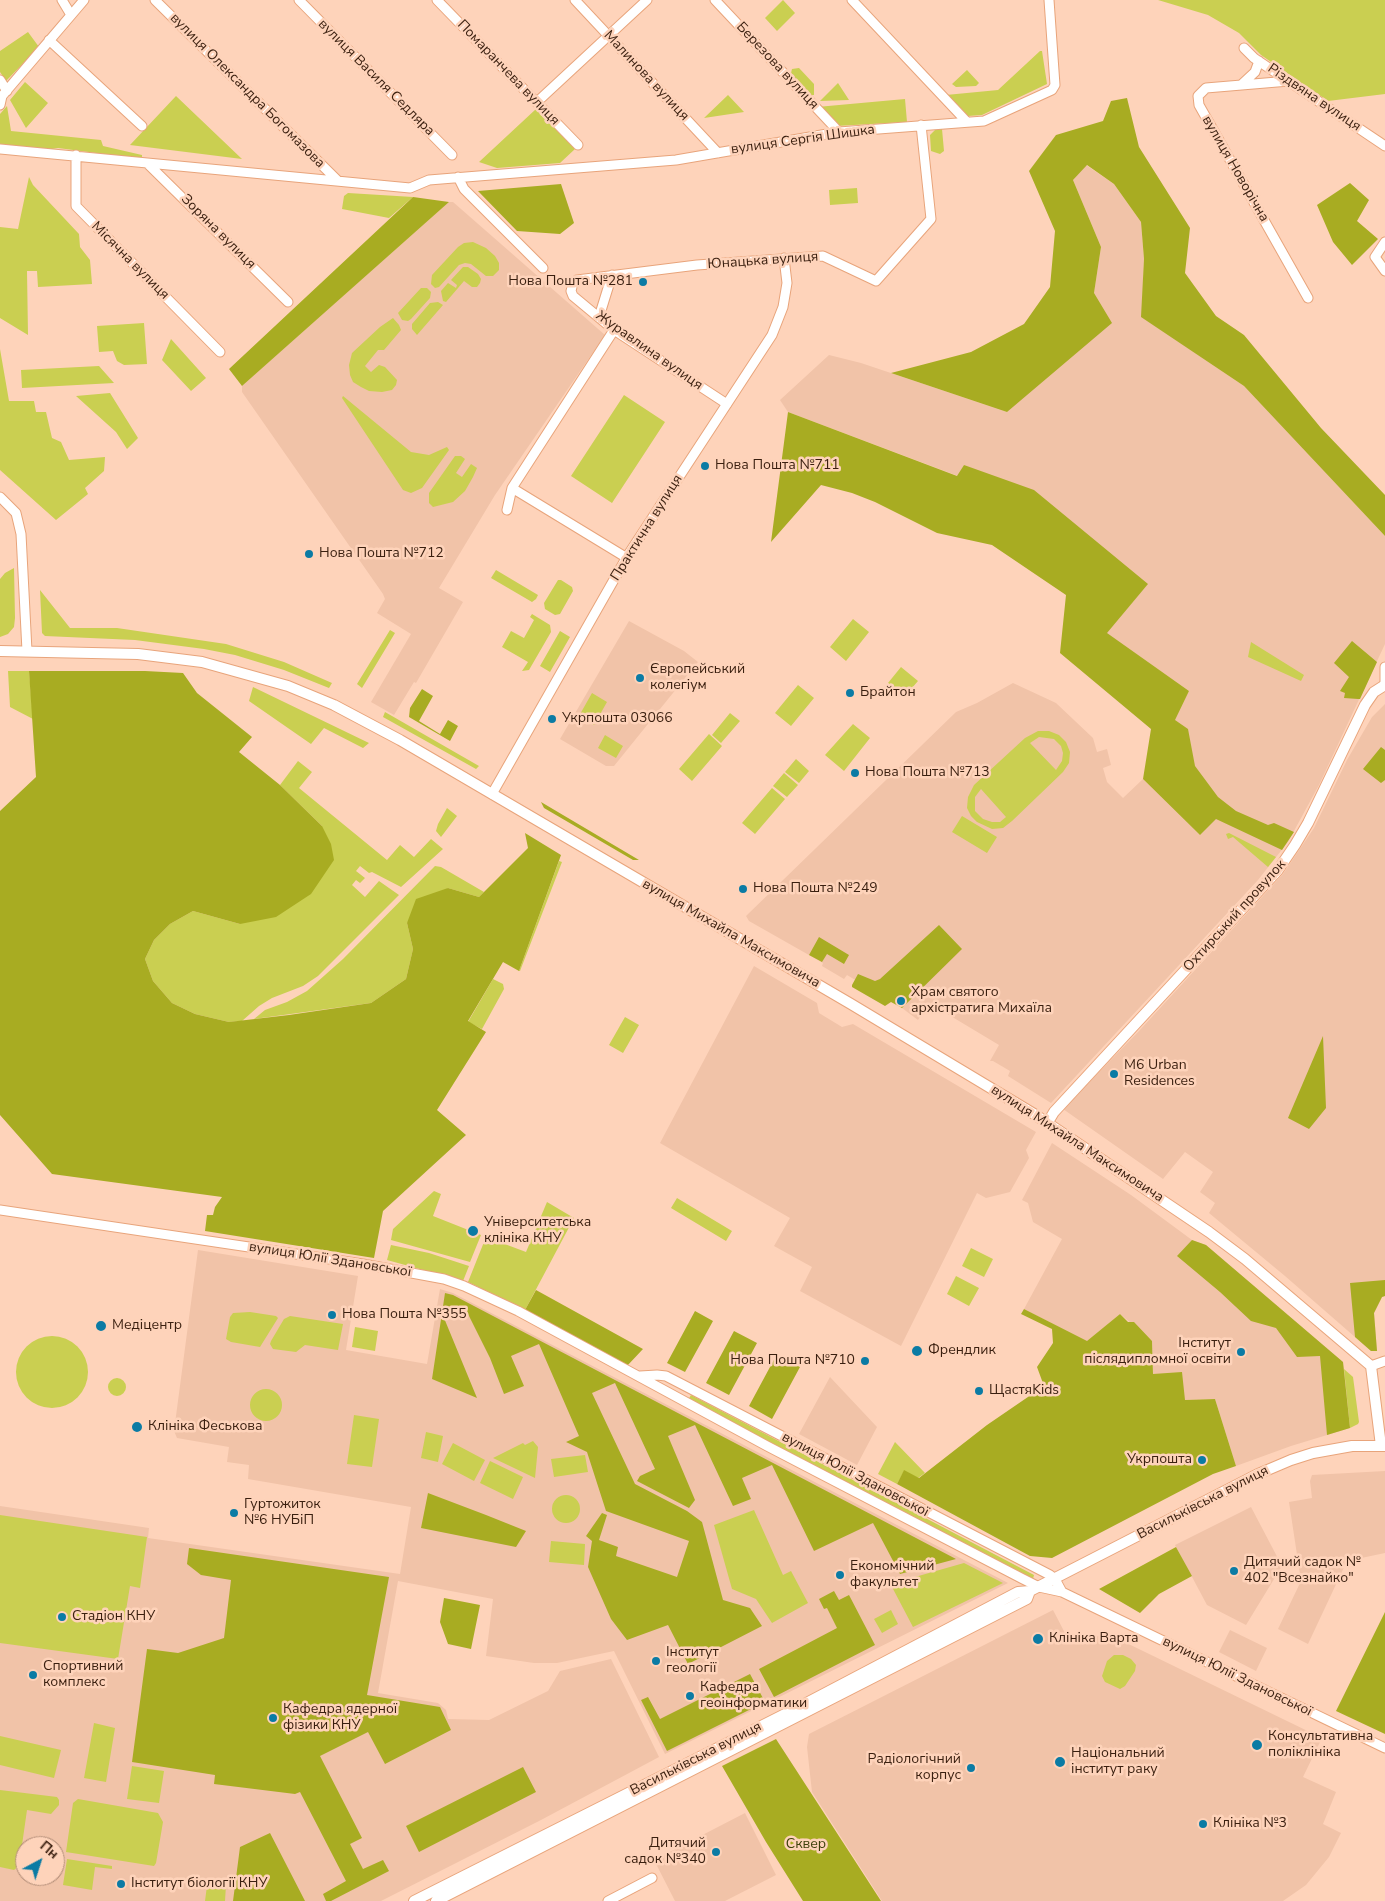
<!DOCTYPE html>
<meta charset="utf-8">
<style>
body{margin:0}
#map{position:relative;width:1385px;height:1901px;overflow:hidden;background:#fed3ba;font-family:"Nunito Sans",sans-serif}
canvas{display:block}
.north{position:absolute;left:15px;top:1836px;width:50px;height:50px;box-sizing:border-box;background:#fed3ba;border:1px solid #b08b76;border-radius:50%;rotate:40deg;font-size:14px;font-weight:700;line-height:20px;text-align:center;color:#3a1f0f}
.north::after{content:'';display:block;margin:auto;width:18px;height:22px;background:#0b7ba4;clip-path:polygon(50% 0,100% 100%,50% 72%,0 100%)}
</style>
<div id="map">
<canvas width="1385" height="1901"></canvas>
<div class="north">Пн</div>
</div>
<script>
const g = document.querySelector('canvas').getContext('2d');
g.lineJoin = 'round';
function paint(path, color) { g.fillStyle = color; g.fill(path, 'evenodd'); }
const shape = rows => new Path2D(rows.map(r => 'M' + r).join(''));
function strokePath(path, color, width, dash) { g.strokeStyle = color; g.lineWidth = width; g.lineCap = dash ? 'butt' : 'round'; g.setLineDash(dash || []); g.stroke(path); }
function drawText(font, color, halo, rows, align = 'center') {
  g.font = font + ' "Nunito Sans",sans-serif'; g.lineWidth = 5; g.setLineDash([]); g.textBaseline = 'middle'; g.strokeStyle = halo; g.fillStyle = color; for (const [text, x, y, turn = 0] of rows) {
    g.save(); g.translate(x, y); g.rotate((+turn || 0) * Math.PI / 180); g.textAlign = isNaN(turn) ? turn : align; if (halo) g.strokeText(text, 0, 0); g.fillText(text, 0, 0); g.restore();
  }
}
const built = shape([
 [1086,165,1114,184,1141,222,1144,259,1142,317,1244,386,1385,536,1385,644,1319,785,1288,842,1258,880,1051,1103,1008,1076,1010,1071,993,1061,990,1061,999,1045,929,1003,918,1020,902,1008,847,975,844,979,822,966,823,963,749,921,746,916,956,712,977,703,1013,683,1056,703,1093,738,1097,752,1107,749,1111,765,1103,768,1107,782,1123,798,1143,779,1200,835,1174,720,1189,691,1106,633,1147,585,964,465,958,476,788,412,780,400,829,355,861,363,1007,412,1094,293,1101,247,1073,180],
 [449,202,453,202,605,335,495,495,439,588,463,602,416,683,414,682,394,715,371,702,411,634,377,613,385,599,383,594,242,392,242,386],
 [629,621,684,651,698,662,614,766,606,766,560,739],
 [1385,704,1385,1296,1382,1297,1374,1313,1377,1351,1371,1351,1285,1276,1209,1213,1215,1203,1200,1192,1213,1172,1185,1152,1163,1179,1063,1109,1139,1031,1283,874,1314,828,1347,760,1372,717],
 [754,966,817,1003,819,1013,842,1027,853,1024,1036,1132,1026,1150,1029,1158,1010,1192,986,1198,977,1193,901,1346,800,1291,812,1267,774,1246,790,1218,660,1143],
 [1052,1143,1131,1195,1192,1240,1206,1245,1343,1362,1350,1428,1291,1446,1236,1466,1215,1399,1185,1400,1153,1374,1152,1341,1120,1314,1087,1342,1024,1309,1062,1239,1033,1222,1028,1203,1022,1200],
 [198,1250,358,1276,346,1350,427,1364,440,1289,453,1293,1008,1583,665,1754,614,1651,557,1663,534,1663,486,1656,493,1599,398,1581,378,1693,438,1703,446,1710,448,1719,489,1720,548,1691,560,1671,611,1659,659,1757,541,1820,381,1901,0,1901,0,1506,149,1528,148,1538,400,1574,411,1507,248,1479,249,1465,227,1462,229,1447,177,1438,174,1431],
 [25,1846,55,1846,55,1876,25,1876],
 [830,1377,877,1427,857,1465,799,1434],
 [1385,1471,1385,1553,1347,1561,1308,1644,1278,1629,1301,1581,1289,1502,1312,1498,1310,1481,1312,1475],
 [1251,1507,1282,1566,1246,1625,1207,1605,1175,1545],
 [1053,1610,1066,1635,1081,1640,1108,1634,1322,1738,1303,1777,1336,1792,1323,1824,1341,1833,1329,1857,1306,1885,1283,1901,882,1901,812,1792,807,1747,809,1734],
 [1230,1630,1267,1648,1256,1671,1219,1652],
 [745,1813,776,1875,725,1901,675,1901,654,1860]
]);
const green = shape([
 [783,0,795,13,777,31,765,18],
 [1158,0,1385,0,1385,94,1328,101,1261,55,1239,33,1208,15],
 [28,32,39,47,6,81,0,72,0,51],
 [1040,51,1042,51,1047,84,982,115,968,116,946,95,998,90],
 [799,68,814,84,814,95,811,95,791,73,792,69],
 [967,70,979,83,976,86,956,87,952,84],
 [25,82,48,103,26,128,10,100],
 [838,83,849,100,820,101],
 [728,95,744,112,704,118],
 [176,96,242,159,130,145],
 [905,99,907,122,836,126,817,107],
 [7,106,11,131,101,140,103,146,142,155,142,159,58,148,46,150,0,145,0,114],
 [536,109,575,149,560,163,497,168,479,162],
 [942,129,944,151,940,154,931,151,930,135,935,130],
 [29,177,33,185,79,234,80,247,90,260,92,284,38,287,37,271,27,271,28,335,0,318,0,227,18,229],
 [857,188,858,203,830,205,829,190],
 [348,193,413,197,389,218,342,209,344,196],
 [473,242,486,248,495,256,499,263,499,270,493,276,486,276,471,264,465,263,459,265,439,287,435,288,431,284,432,275,458,247,464,243],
 [463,267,468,267,478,274,481,279,480,283,477,287,472,287,464,281,446,302,443,301,441,291,448,283,456,288,457,285,451,280],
 [421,288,427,288,431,292,430,298,411,319,408,321,402,320,398,313],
 [438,302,443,305,417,335,412,329,412,324,430,303],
 [393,318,399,325,401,330,384,350,378,350,365,366,371,372,379,365,385,367,397,380,396,385,392,390,382,392,369,391,361,387,353,382,350,375,349,365,352,353,380,327],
 [144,323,147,364,124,365,117,361,113,351,99,352,97,326],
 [171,339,206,378,191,391,162,360],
 [0,349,9,401,34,401,36,412,46,412,52,438,61,442,69,460,105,457,104,471,85,488,88,494,56,520,0,470],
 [99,366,114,383,22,388,21,370],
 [110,393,138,438,127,449,116,432,76,396],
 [624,395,665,422,612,503,571,476],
 [343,396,411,452,429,455,447,447,449,450,422,488,411,493,403,490,342,398],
 [455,456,461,456,465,459,456,473,462,477,471,464,477,468,473,477,465,491,453,502,433,507,429,503,429,493],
 [14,568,15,618,14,627,8,634,0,637,0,579,5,573],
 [496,570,538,595,536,599,532,602,491,578],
 [558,580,561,580,572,587,573,591,560,614,555,615,545,609,544,603],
 [40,590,70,628,117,628,226,644,284,662,332,683,329,688,284,670,235,655,204,649,135,640,45,636,42,633],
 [532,614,550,625,551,632,529,670,522,671,528,662,502,647,511,631,524,638,534,620,530,617],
 [853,619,869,632,846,661,830,647],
 [390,630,395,633,362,688,357,684],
 [560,631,570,637,550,672,540,666],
 [1251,642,1304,675,1301,681,1248,657],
 [901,667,918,681,905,696,888,683],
 [8,671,29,671,33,719,10,707],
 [798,685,814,698,791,726,775,713],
 [253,687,369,743,363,748,324,728,311,744,249,701],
 [592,693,607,702,594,725,579,716],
 [385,712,479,766,476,769,383,717],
 [730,713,740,721,721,743,712,735],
 [853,724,870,738,844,771,825,755],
 [1038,731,1049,731,1059,735,1066,742,1070,752,1069,763,1063,772,1012,821,1003,828,992,829,977,822,971,816,967,808,968,797,974,785,1025,738],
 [1039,737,1054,739,1061,746,1063,753,1062,761,1056,770,1030,743],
 [981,789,1006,817,1000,822,992,822,983,819,975,811,975,797],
 [709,734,722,746,692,781,679,769],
 [605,735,623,746,616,758,598,748],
 [796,759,809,771,799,783,785,772],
 [298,761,312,772,299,788,387,860,400,845,414,857,431,839,443,849,401,887,372,872,369,873,360,866,356,871,365,878,360,883,356,880,352,885,365,897,379,881,399,895,318,976,303,986,272,998,259,1006,242,1021,229,1022,195,1014,172,1003,153,981,145,959,154,940,170,924,193,911,240,924,322,826,280,785],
 [784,773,798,785,787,797,773,786],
 [772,788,785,799,755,834,742,823],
 [447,808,457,816,441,837,436,831,438,824],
 [962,816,997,837,987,853,952,832],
 [1229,833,1276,857,1268,867,1233,837,1228,839,1226,834],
 [559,861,562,862,520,971,519,971],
 [435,866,441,867,484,892,479,897,448,888,407,923,413,949,406,979,371,1003,254,1019,265,1010,287,1002,307,991,343,959],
 [493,979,503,984,504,989,482,1029,468,1022],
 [625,1017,639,1025,623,1053,609,1045],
 [434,1191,441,1194,433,1216,481,1235,470,1262,391,1240,393,1229],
 [677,1198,732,1231,726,1241,671,1208],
 [547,1202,574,1218,525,1310,468,1282,486,1237,526,1252],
 [391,1245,429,1253,469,1266,463,1281,387,1260],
 [971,1248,993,1259,984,1277,962,1266],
 [956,1276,979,1288,969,1306,947,1294],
 [250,1312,276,1316,278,1318,260,1347,231,1342,226,1339,230,1317,233,1313],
 [290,1316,343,1324,338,1350,305,1345,296,1352,273,1349,270,1344,271,1341,284,1319],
 [355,1327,378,1331,375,1351,352,1347],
 '16 1372a36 36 0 1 1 72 0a36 36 0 1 1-72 0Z',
 [1344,1369,1353,1377,1359,1422,1358,1424,1350,1428],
 '108 1387a9 9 0 1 1 18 0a9 9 0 1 1-18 0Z',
 '250 1405a16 16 0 1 1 32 0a16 16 0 1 1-32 0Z',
 [691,1395,1034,1575,1033,1579,1031,1580,688,1400],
 [354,1415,379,1419,372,1467,347,1464],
 [426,1432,443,1436,438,1462,421,1458],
 [533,1441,538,1447,535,1478,493,1458,523,1443,525,1445],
 [895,1442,925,1473,918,1478,904,1471,897,1484,878,1474],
 [453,1443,485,1460,474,1481,442,1464],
 [585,1455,588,1472,554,1477,551,1459],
 [490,1461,523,1477,513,1499,480,1483],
 '552 1509a14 14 0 1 1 28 0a14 14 0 1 1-28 0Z',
 [754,1510,783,1575,791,1571,808,1603,772,1623,756,1599,732,1589,714,1525],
 [0,1515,147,1537,140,1588,130,1586,118,1659,0,1643],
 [551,1541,585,1544,584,1565,549,1562],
 [964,1563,1003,1583,913,1627,892,1587,908,1579],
 [891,1610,898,1624,882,1633,874,1619],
 [1114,1655,1123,1655,1131,1659,1136,1665,1135,1671,1125,1686,1120,1689,1105,1682,1102,1676,1107,1661],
 [94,1723,115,1728,106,1782,84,1778],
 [0,1736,61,1750,54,1778,0,1765],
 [132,1766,164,1771,159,1803,127,1799],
 [0,1790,57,1797,59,1800,59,1805,51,1814,27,1810,19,1866,14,1870,0,1867],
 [78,1799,158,1813,163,1822,156,1863,154,1866,66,1852,73,1803],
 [67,1859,112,1866,112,1869,95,1867,92,1890,63,1885],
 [208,1878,216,1879,215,1884,226,1885,225,1901,205,1901]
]);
const forest = shape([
 [1127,98,1139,147,1190,228,1185,273,1216,316,1244,335,1321,428,1385,495,1385,536,1244,386,1141,317,1144,259,1141,222,1114,184,1087,165,1073,180,1101,247,1094,293,1112,323,1007,412,891,373,971,352,1024,324,1050,287,1055,231,1029,171,1056,135,1103,121,1111,101],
 [1350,183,1369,200,1357,221,1378,239,1352,265,1333,242,1317,205],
 [561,184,574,223,560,234,517,231,478,191],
 [413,197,449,202,242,386,229,369],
 [788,412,957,476,964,465,1034,490,1148,584,1107,633,1189,691,1175,720,1188,729,1195,766,1218,797,1236,811,1268,825,1274,823,1294,832,1282,850,1216,819,1200,835,1143,779,1151,729,1060,653,1066,595,992,545,937,533,875,502,852,493,821,485,771,542],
 [1352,641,1377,662,1360,699,1358,699,1344,698,1345,693,1340,691,1349,677,1334,663],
 [29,671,145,671,183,673,197,693,252,737,239,752,280,785,322,826,331,844,334,860,311,894,276,917,240,924,193,911,170,924,154,940,145,959,153,981,172,1003,195,1014,229,1022,289,1015,371,1003,406,979,413,949,407,923,416,899,448,888,479,897,528,848,525,833,561,855,519,971,503,962,468,1021,486,1032,437,1110,466,1135,383,1211,374,1258,205,1231,207,1215,213,1215,215,1207,222,1197,52,1174,0,1115,0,811,36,777],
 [422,689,433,696,419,721,440,734,448,720,458,726,450,741,409,717,410,708],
 [1381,747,1385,750,1385,780,1381,783,1363,769],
 [541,802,639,860,633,860,544,808],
 [939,925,962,949,902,1008,891,1002,885,1006,852,987,852,985,858,974,875,981,880,979],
 [819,937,849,955,844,964,827,954,822,962,809,955],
 [1323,1036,1326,1108,1309,1129,1288,1118],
 [1192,1240,1206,1245,1343,1362,1350,1428,1327,1435,1320,1356,1297,1357,1276,1328,1251,1321,1220,1292,1177,1256],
 [1385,1280,1385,1296,1382,1297,1374,1313,1377,1351,1371,1351,1355,1337,1350,1283],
 [536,1290,643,1349,627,1366,525,1310],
 [445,1293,453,1295,956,1559,900,1574,873,1523,814,1551,772,1465,742,1478,751,1499,733,1506,695,1425,668,1436,695,1500,689,1508,637,1481,640,1476,655,1469,615,1383,592,1393,635,1484,687,1511,702,1522,723,1600,750,1608,762,1626,688,1664,668,1625,627,1640,611,1619,588,1567,592,1541,586,1536,602,1513,607,1515,599,1540,618,1547,616,1556,677,1577,689,1541,606,1511,587,1452,566,1442,579,1436,539,1344,511,1356,524,1386,504,1394,490,1358,465,1308,444,1318,477,1398,432,1379],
 [1024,1309,1087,1341,1120,1314,1128,1322,1134,1322,1152,1341,1153,1374,1182,1372,1185,1400,1215,1399,1236,1466,1213,1474,1052,1558,1030,1556,897,1484,904,1470,919,1478,987,1425,1044,1386,1037,1367,1053,1343,1052,1329,1021,1314],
 [695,1311,713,1321,685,1372,667,1363],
 [734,1331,757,1343,729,1395,706,1383],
 [777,1354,800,1367,772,1419,749,1406],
 [428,1493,486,1515,526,1531,516,1547,421,1528],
 [1176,1547,1192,1576,1159,1594,1140,1613,1099,1589],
 [189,1548,389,1577,367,1695,440,1707,451,1730,385,1764,368,1732,320,1756,362,1838,350,1844,363,1869,383,1860,389,1871,331,1901,326,1901,323,1894,346,1881,300,1792,295,1794,214,1784,215,1775,132,1762,147,1649,178,1653,224,1638,231,1580,201,1575,187,1564],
 [834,1591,839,1600,849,1595,875,1645,774,1697,759,1669,837,1628,827,1608,824,1609,819,1599],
 [444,1598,480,1605,471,1649,448,1644,440,1622],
 [1385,1612,1385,1734,1336,1711],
 [750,1674,765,1702,667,1751,641,1700,648,1697,660,1719],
 [776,1739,881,1901,803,1901,766,1842,722,1766],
 [523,1767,536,1792,419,1852,406,1826],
 [270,1833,305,1901,233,1901,240,1847]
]);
const minor = shape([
 [62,0,71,15],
 [155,0,338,181],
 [299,0,452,155],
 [437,0,578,145],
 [575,0,718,153],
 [715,0,839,132],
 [852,0,967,122],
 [49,40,142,126],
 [1244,48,1254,58,1385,146],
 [0,80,7,91],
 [1289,81,1206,88,1198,96,1199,105,1308,298],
 [1241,85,1255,72,1259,61],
 [537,102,647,0],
 [0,105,2,96,84,0],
 [0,149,410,188,429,180,676,160,839,132,984,121,1052,90,1055,85,1049,0],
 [76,155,76,206,220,352],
 [147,163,288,302],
 [458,177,464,189,543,268],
 [1385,242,1375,257,1385,271],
 [599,317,612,275],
 [727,404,614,330,573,296,571,291,573,283,577,280,697,265,823,256,876,281,931,219,921,125],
 [512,488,627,558],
 [0,497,16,513,21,534,27,651],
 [507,510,512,488,614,330],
 [1385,685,1385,667],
 [492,794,628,555,772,335,783,307,787,283,784,258],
 [0,1210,363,1264,444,1279,464,1286,518,1311,767,1446,1023,1579,1039,1587,1062,1592,1385,1748],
 [1371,1366,1385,1361],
 [640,1376,657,1375,666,1376,1050,1575,1055,1579,1062,1592],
 [608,1901,652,1878]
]);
const major = shape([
 [0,651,138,654,202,662,288,686,334,705,400,740,851,1004,1034,1114,1209,1232,1245,1259,1371,1366,1381,1446],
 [1048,1122,1054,1112,1278,870,1295,845,1308,823,1365,705,1374,692,1385,685],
 [414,1901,795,1709,1018,1592,1030,1591,1258,1474,1291,1460,1313,1453,1352,1446,1385,1446],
 [436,1901,1027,1599,1030,1591]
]);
const markers = [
 [643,282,5,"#0b7ba4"],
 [705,466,5,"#0b7ba4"],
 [309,554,5,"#0b7ba4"],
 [640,678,5,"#0b7ba4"],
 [850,693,5,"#0b7ba4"],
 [552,719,5,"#0b7ba4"],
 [855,773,5,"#0b7ba4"],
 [743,889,5,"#0b7ba4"],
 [901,1001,5,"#0b7ba4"],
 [1114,1074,5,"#0b7ba4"],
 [473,1231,6,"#0b7ba4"],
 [332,1315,5,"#0b7ba4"],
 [101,1326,6,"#0b7ba4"],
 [917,1351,6,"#0b7ba4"],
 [1241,1352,5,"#0b7ba4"],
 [865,1361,5,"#0b7ba4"],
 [979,1391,5,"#0b7ba4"],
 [137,1427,6,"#0b7ba4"],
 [1202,1460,5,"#0b7ba4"],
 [234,1513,5,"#0b7ba4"],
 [1234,1571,5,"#0b7ba4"],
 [840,1575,5,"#0b7ba4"],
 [62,1617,5,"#0b7ba4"],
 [1038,1639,6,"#0b7ba4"],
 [656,1661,5,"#0b7ba4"],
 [33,1675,5,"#0b7ba4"],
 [690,1696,5,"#0b7ba4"],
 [273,1718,5,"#0b7ba4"],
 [1257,1745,6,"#0b7ba4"],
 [1060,1762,6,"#0b7ba4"],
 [971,1768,5,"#0b7ba4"],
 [1203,1824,5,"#0b7ba4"],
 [716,1852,5,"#0b7ba4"],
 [121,1884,5,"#0b7ba4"]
];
const streetNames = [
 ["Березова вулиця",777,66,47],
 ["Помаранчева вулиця",508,73,46],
 ["Малинова вулиця",646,76,47],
 ["вулиця Василя Седляра",376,78,45],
 ["вулиця Олександра Богомазова",247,91,45],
 ["Різдвяна вулиця",1314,98,34],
 ["вулиця Сергія Шишка",803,140,-8],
 ["вулиця Новорічна",1235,169,60],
 ["Зоряна вулиця",218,232,45],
 ["Місячна вулиця",130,261,45],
 ["Юнацька вулиця",763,261,-4],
 ["Журавлина вулиця",649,351,35],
 ["Практична вулиця",647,528,-58],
 ["Охтирський провулок",1235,916,-48],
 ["вулиця Михайла Максимовича",731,934,30],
 ["вулиця Михайла Максимовича",1077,1144,33],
 ["вулиця Юлії Здановської",330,1260,9],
 ["вулиця Юлії Здановської",855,1475,28],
 ["Васильківська вулиця",1203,1503,-27],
 ["вулиця Юлії Здановської",1237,1677,26],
 ["Васильківська вулиця",696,1759,-27]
];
const poiNames = [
 ["Нова Пошта №281",633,282,"right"],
 ["Нова Пошта №711",715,466],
 ["Нова Пошта №712",319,554],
 ["Європейський",650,670],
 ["колегіум",650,686],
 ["Брайтон",860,693],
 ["Укрпошта 03066",562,719],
 ["Нова Пошта №713",865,773],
 ["Нова Пошта №249",753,889],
 ["Храм святого",911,993],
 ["архістратига Михаїла",911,1009],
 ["M6 Urban",1124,1066],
 ["Residences",1124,1082],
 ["Університетська",484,1223],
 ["клініка КНУ",484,1239],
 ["Нова Пошта №355",342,1315],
 ["Медіцентр",112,1326],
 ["Інститут",1231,1344,"right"],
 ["післядипломної освіти",1231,1360,"right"],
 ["Френдлик",928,1351],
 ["Нова Пошта №710",855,1361,"right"],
 ["ЩастяKids",989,1391],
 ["Клініка Феськова",148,1427],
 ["Укрпошта",1192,1460,"right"],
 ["Гуртожиток",244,1505],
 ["№6 НУБіП",244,1521],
 ["Дитячий садок №",1244,1563],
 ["402 \"Всезнайко\"",1244,1579],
 ["Економічний",850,1567],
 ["факультет",850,1583],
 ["Стадіон КНУ",72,1617],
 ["Клініка Варта",1049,1639],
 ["Інститут",666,1653],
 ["геології",666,1669],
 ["Спортивний",43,1667],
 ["комплекс",43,1683],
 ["Кафедра",700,1688],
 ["геоінформатики",700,1704],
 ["Кафедра ядерної",283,1710],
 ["фізики КНУ",283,1726],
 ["Консультативна",1268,1737],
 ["поліклініка",1268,1753],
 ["Національний",1071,1754],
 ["інститут раку",1071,1770],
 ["Радіологічний",961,1760,"right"],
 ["корпус",961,1776,"right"],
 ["Клініка №3",1213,1824],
 ["Дитячий",706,1844,"right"],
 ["садок №340",706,1860,"right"],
 ["Інститут біології КНУ",131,1884]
];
const parkNames = [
 ["Сквер",806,1845]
];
paint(built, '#f1c3a8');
paint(green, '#cacf51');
paint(forest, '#a8ac22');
strokePath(minor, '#e8a47b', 11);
strokePath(major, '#e8a47b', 12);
strokePath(minor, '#fff', 9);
strokePath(major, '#fff', 10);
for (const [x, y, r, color] of markers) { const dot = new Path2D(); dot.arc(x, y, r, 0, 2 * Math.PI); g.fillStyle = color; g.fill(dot); strokePath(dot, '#fed3ba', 2); }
drawText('14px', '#3a1f0f', '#fed3ba', streetNames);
drawText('14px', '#3a1f0f', '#fed3ba', poiNames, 'left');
drawText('14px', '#3e400b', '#fed3ba', parkNames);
</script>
